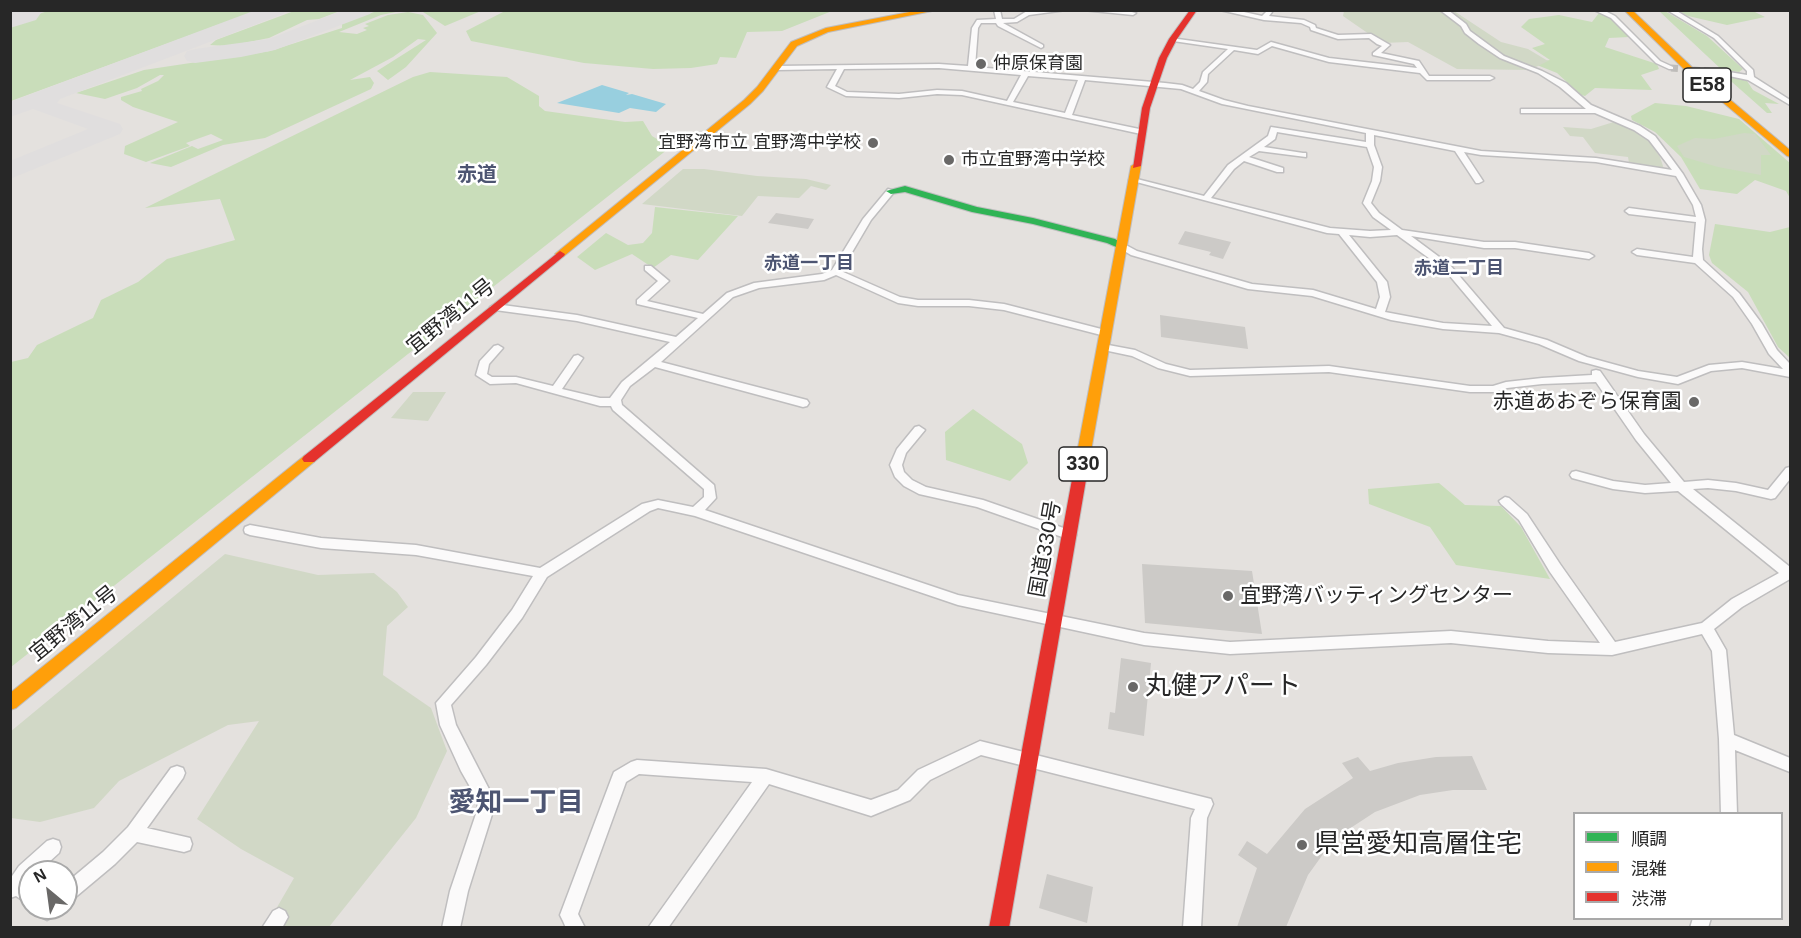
<!DOCTYPE html>
<meta charset="utf-8">
<style>
body{margin:0}
#map{position:relative;width:1801px;height:938px;overflow:hidden;background:#e4e1de;font-family:Arial,"Noto Sans JP",sans-serif}
canvas{display:block}
.frame{position:absolute;inset:0;border:12px solid #272727;pointer-events:none}
.legend{position:absolute;left:1573px;top:812px;width:210px;height:108px;box-sizing:border-box;background:#fff;border:2px solid #a9a9a9;margin:0;padding:8px 10px;list-style:none;font-size:18px;color:#272727}
.legend li{display:flex;align-items:center;gap:12px;height:30px}
.legend b{width:30px;border:2px solid #a9a9a9}
.north{position:absolute;left:18px;top:860px;width:60px;height:60px;box-sizing:border-box;background:#fff;border:2px solid #a9a9a9;border-radius:50%;rotate:331deg;font-size:16px;font-weight:700;line-height:24px;text-align:center;color:#272727}
.north::after{content:'';display:block;margin:auto;width:21px;height:27px;background:#696867;clip-path:polygon(50% 0,100% 100%,50% 72%,0 100%)}
</style>
<div id="map">
<canvas width="1801" height="938"></canvas>
<div class="frame"></div>
<ul class="legend">
<li><b style="height:8px;background:#30b455"></b>順調</li>
<li><b style="height:8px;background:#ff9f0a"></b>混雑</li>
<li><b style="height:8px;background:#e5322d"></b>渋滞</li>
</ul>
<div class="north">N</div>
</div>
<script>
const g = document.querySelector('canvas').getContext('2d');
g.lineJoin = 'round';
function paint(path, color) { g.fillStyle = color; g.fill(path, 'evenodd'); }
const shape = rows => new Path2D(rows.map(r => 'M' + r).join(''));
function strokePath(path, color, width, dash) { g.strokeStyle = color; g.lineWidth = width; g.lineCap = dash ? 'butt' : 'round'; g.setLineDash(dash || []); g.stroke(path); }
function drawText(font, color, halo, rows, align = 'center') {
  g.font = font + ' Arial,"Noto Sans JP",sans-serif'; g.lineWidth = 5; g.setLineDash([]); g.textBaseline = 'middle'; g.strokeStyle = halo; g.fillStyle = color; for (const [text, x, y, turn = 0] of rows) {
    g.save(); g.translate(x, y); g.rotate((+turn || 0) * Math.PI / 180); g.textAlign = isNaN(turn) ? turn : align; if (halo) g.strokeText(text, 0, 0); g.fillText(text, 0, 0); g.restore();
  }
}
const green = shape([
 [51,10,256,10,256,11,11,101,11,23],
 [432,10,481,11,445,26,423,12,401,11,381,15,339,32,357,34,367,30,363,28,369,26,365,24,388,15,408,12,423,15,437,33,406,67,388,80,377,71,426,40,418,39,393,57,350,80,370,77,374,83,371,89,265,138,223,145,171,167,150,163,192,146,198,149,223,140,211,134,186,143,190,146,146,162,124,154,125,146,178,122,133,107,121,100,121,97,142,91,141,89,158,81,164,75,160,75,137,88,105,99,76,93,144,70,270,51,342,28,342,23,377,11],
 [294,11,340,11,319,19,307,20,269,38,228,46,210,45,216,40],
 [505,11,505,10,832,11,782,31,747,32,736,58,720,57,717,64,691,68,653,69,584,63,471,41,466,31],
 [1659,11,1665,11,1707,36,1743,69,1739,72,1722,70],
 [1678,11,1753,11,1765,17,1727,25,1688,16],
 [1599,13,1612,19,1629,37,1609,38,1605,47,1657,64,1659,69,1641,75,1652,90,1595,88,1585,96,1581,95,1557,73,1532,63,1550,60,1532,48,1545,44,1521,27,1529,19,1559,15,1592,22],
 [430,72,507,77,539,96,539,106,545,111,625,122,643,121,652,136,667,145,668,149,11,667,11,362,28,358,37,345,93,318,101,300,138,282,167,259,235,240,220,199,145,208,413,77],
 [1724,75,1747,81,1753,90,1779,104,1765,103,1772,113,1767,113],
 [1655,103,1686,106,1739,119,1790,163,1790,198,1786,191,1755,180,1737,194,1700,189,1681,157,1655,132,1632,120,1631,116],
 [655,207,738,216,698,260,671,255,653,268,632,254,595,270,577,257,606,233,628,245,643,243,652,233],
 [1715,224,1770,232,1790,227,1790,358,1778,347,1748,292,1712,263,1709,255],
 [973,409,1022,444,1028,463,1010,481,946,460,945,432],
 [1439,483,1465,505,1501,506,1521,527,1550,579,1456,565,1430,527,1369,504,1368,489]
]);
const cemetery = shape([
 [1344,11,1454,11,1501,42,1528,49,1548,61,1530,70,1457,69,1408,42,1382,43,1343,16],
 [1617,121,1636,129,1648,139,1660,157,1664,169,1629,163,1628,157,1595,153,1583,137,1570,136,1563,127,1591,129],
 [1744,133,1755,134,1771,155,1761,155,1761,175,1718,167,1684,157,1677,146,1695,138,1714,139],
 [683,169,704,169,757,176,806,179,831,185,826,190,811,186,799,198,758,196,742,216,642,204],
 [413,392,446,392,428,421,391,418],
 [225,554,318,575,374,573,397,592,408,607,387,626,383,675,431,708,447,751,416,818,329,927,265,928,294,878,241,849,197,819,259,721,228,725,119,781,94,808,40,822,11,818,10,732]
]);
const water = shape([
 [602,85,629,93,626,95,632,94,666,104,656,112,630,108,619,113,557,103]
]);
const taxiway = shape([
 [256,10,286,10,283,14,60,99,57,103,120,124,123,129,120,134,10,179,10,161,88,129,33,109,10,117,10,102,256,10],
 [344,10,373,10,370,14,275,50,241,57,195,63,187,61,184,56,187,51,195,49,269,39,344,10]
]);
const runway = shape([
 [10,10,43,10,36,20,10,28,10,10]
]);
const building = shape([
 [776,213,814,219,808,229,768,223],
 [1185,231,1231,242,1223,259,1209,255,1211,252,1178,244],
 [1160,315,1245,327,1248,349,1161,337],
 [1142,564,1252,571,1262,634,1145,623],
 [1121,658,1151,663,1144,736,1108,729,1110,712,1115,713],
 [1472,756,1487,790,1453,790,1420,795,1375,812,1349,829,1326,850,1308,875,1286,927,1237,927,1257,868,1238,855,1247,841,1267,854,1305,809,1353,778,1342,763,1358,757,1370,771,1398,763,1436,757],
 [1047,874,1093,887,1087,923,1039,908]
]);
const streetTunnel = shape([
 [1671,68,1717,72]
]);
const street = shape([
 [994,10,1000,10,1002,19,1014,19,1027,11,1066,10,1029,15,1017,22,1003,23,1043,45,1043,47,1041,48,998,26,996,23,981,23,978,28,975,67,1165,83,1182,85,1193,89,1200,82,1203,72,1228,49,1173,41,1170,39,1171,38,1257,50,1271,42,1329,58,1417,68,1414,64,1373,55,1373,53,1382,46,1377,44,1369,38,1338,39,1311,30,1310,27,1301,23,1264,20,1220,10,1235,10,1262,16,1267,11,1270,10,1272,12,1269,16,1304,20,1315,25,1316,28,1338,35,1371,34,1390,45,1381,53,1419,61,1429,76,1490,76,1494,78,1490,80,1427,80,1420,73,1329,62,1272,46,1258,54,1234,50,1208,74,1207,82,1199,91,1224,100,1248,106,1481,151,1596,158,1672,170,1649,140,1634,130,1595,113,1521,113,1521,109,1586,109,1560,87,1538,73,1500,58,1479,44,1465,33,1461,26,1440,10,1448,10,1466,24,1470,31,1504,56,1542,71,1566,83,1591,105,1640,126,1655,136,1683,174,1701,205,1705,220,1702,249,1703,260,1739,293,1762,324,1777,350,1790,364,1790,377,1742,368,1711,371,1678,384,1638,377,1579,361,1539,344,1499,333,1443,329,1391,320,1312,296,1248,289,1131,255,1116,246,1118,244,1124,244,1137,251,1252,284,1313,290,1376,309,1380,297,1377,282,1339,234,1327,233,1129,180,1133,178,1204,196,1228,165,1268,136,1271,127,1366,142,1366,133,1222,104,1181,89,1085,80,1072,115,1144,130,1145,132,1141,134,962,95,937,94,899,98,846,96,827,87,837,69,777,70,774,68,777,66,939,64,968,66,972,28,977,20,996,19,994,10],
 [939,68,1021,75,1007,101,962,91,937,90,899,94,847,92,835,86,844,69,939,68],
 [1028,76,1078,80,1065,113,1013,102,1028,76],
 [1277,132,1367,147,1374,167,1372,181,1363,203,1373,217,1391,230,1370,231,1330,228,1211,198,1234,169,1244,161,1277,172,1283,172,1283,168,1249,157,1259,151,1306,157,1306,153,1303,153,1264,147,1275,139,1277,132],
 [1374,135,1455,151,1476,183,1479,183,1483,181,1464,152,1481,155,1596,162,1676,176,1693,205,1696,217,1629,208,1625,211,1629,214,1696,222,1693,257,1637,249,1632,252,1637,255,1695,263,1733,297,1752,324,1769,354,1783,369,1742,362,1709,365,1677,377,1638,371,1587,357,1547,340,1504,328,1450,265,1411,236,1484,248,1515,248,1589,259,1594,256,1589,253,1515,242,1484,242,1402,230,1379,213,1371,203,1380,181,1382,167,1374,145,1374,135],
 [1349,235,1370,237,1397,235,1444,269,1492,326,1443,323,1385,312,1390,297,1387,282,1349,235],
 [1083,10,1123,10,1136,13,1133,15,1083,10],
 [1594,10,1603,10,1615,16,1660,61,1673,67,1673,69,1669,69,1656,63,1611,18,1594,10],
 [1667,10,1675,10,1718,36,1753,70,1754,77,1790,100,1790,105,1748,80,1715,73,1715,71,1717,70,1747,75,1747,71,1714,38,1667,10],
 [888,189,895,191,871,220,841,271,900,297,918,300,969,300,1004,304,1109,331,1110,333,1105,336,1004,310,969,306,918,306,898,303,836,275,824,280,759,288,733,297,661,362,807,400,809,403,807,406,803,407,655,367,630,386,621,400,622,405,714,485,716,498,705,510,958,595,1144,633,1230,642,1451,631,1548,641,1600,643,1550,572,1519,520,1501,504,1499,501,1505,497,1509,498,1527,514,1560,564,1615,642,1702,623,1732,599,1779,573,1678,491,1645,493,1613,489,1572,478,1570,475,1572,472,1576,471,1613,481,1645,485,1671,483,1636,440,1596,382,1542,384,1507,388,1494,392,1470,392,1329,372,1190,376,1158,368,1132,356,1099,349,1098,347,1103,344,1135,350,1166,364,1190,370,1329,366,1470,386,1493,386,1506,382,1542,378,1592,375,1592,371,1596,370,1600,371,1644,434,1684,482,1708,480,1736,483,1768,490,1786,468,1790,467,1790,479,1775,498,1771,499,1736,491,1708,488,1693,489,1790,567,1790,579,1742,607,1714,629,1726,650,1734,735,1790,758,1790,772,1735,750,1737,814,1721,814,1719,739,1712,651,1702,634,1612,655,1548,653,1451,643,1230,654,1144,645,958,605,695,516,658,508,650,511,547,577,522,618,486,665,451,705,456,725,491,793,494,808,468,891,460,928,442,928,450,891,478,808,477,799,461,771,440,725,436,703,476,657,512,610,533,576,416,555,321,548,250,535,245,533,244,530,245,527,250,525,321,538,416,545,540,568,642,504,658,500,693,507,704,497,704,489,613,410,611,406,600,406,516,383,490,384,476,375,480,361,494,346,498,345,503,348,489,364,487,374,492,377,516,377,553,386,574,356,578,355,583,358,562,389,600,398,610,398,622,382,670,342,577,321,495,310,490,307,495,304,577,315,676,337,698,318,637,304,637,300,658,281,645,270,645,266,651,266,669,281,647,301,703,314,727,293,754,283,822,274,832,270,863,219,888,189],
 [919,426,925,430,906,453,902,465,904,472,912,480,926,487,983,500,1075,532,1076,535,1075,538,1065,538,977,507,919,494,904,486,895,477,890,465,897,449,915,427,919,426],
 [980,741,1211,799,1213,804,1207,818,1201,928,1183,928,1191,818,1195,809,981,755,930,780,910,800,871,816,769,784,668,928,648,928,752,782,639,774,626,782,578,914,585,928,566,928,563,921,560,915,612,777,614,772,631,762,637,760,766,769,871,800,898,790,918,770,980,741],
 [177,766,183,768,185,773,183,778,147,828,190,838,192,844,190,850,184,852,137,842,115,864,72,900,66,903,66,883,103,852,128,827,171,768,177,766],
 [53,839,59,841,61,847,59,853,38,872,30,872,28,883,30,885,30,905,16,896,10,898,10,879,19,866,47,841,53,839],
 [35,908,59,908,53,917,47,920,41,917,35,908],
 [279,908,285,911,288,917,282,928,262,928,273,911,279,908],
 [1693,918,1711,918,1708,928,1690,928,1693,918]
]);
const fast = shape([
 [905,186,977,207,1033,218,1115,239,1126,246,1121,249,1107,243,1033,224,972,212,905,192,891,194,886,191,905,186]
]);
const slow = shape([
 [920,10,937,10,828,32,797,46,763,91,750,104,564,256,560,257,555,254,744,100,757,87,791,42,826,28,920,10],
 [1624,10,1632,10,1696,71,1790,150,1790,157,1787,156,1690,75,1624,10],
 [1136,163,1141,166,1087,474,1080,479,1073,474,1131,166,1136,163],
 [309,454,316,459,314,462,16,708,10,710,10,693,304,456,309,454]
]);
const jam = shape([
 [1190,10,1197,10,1177,39,1167,58,1150,108,1141,166,1133,168,1142,108,1159,58,1169,39,1190,10],
 [560,251,565,254,564,256,314,462,304,462,302,459,304,456,560,251],
 [1080,469,1087,474,1009,928,989,928,1073,474,1080,469]
]);
const markers = [
 [981,64,6,"#696867"],
 [873,143,6,"#696867"],
 [949,160,6,"#696867"],
 [1694,402,6,"#696867"],
 [1228,596,6,"#696867"],
 [1133,687,6,"#696867"],
 [1302,845,6,"#696867"]
];
const farPoinames = [
 ["仲原保育園",993,64],
 ["宜野湾市立 宜野湾中学校",861,143,"right"],
 ["市立宜野湾中学校",961,160]
];
const farNeighbourhoodnames = [
 ["赤道一丁目",809,264],
 ["赤道二丁目",1459,269]
];
const shields = [
 [1707,85,48],
 [1083,464,48]
];
const shieldNames = [
 ["E58",1707,85],
 ["330",1083,464]
];
const farQuarternames = [
 ["赤道",477,175]
];
const streetNames = [
 ["宜野湾11号",451,317,-39],
 ["国道330号",1046,549,-80],
 ["宜野湾11号",74,624,-39]
];
const poiNames = [
 ["赤道あおぞら保育園",1682,402],
 ["宜野湾バッティングセンター",1240,596,"left"]
];
const nearPoinames = [
 ["丸健アパート",1145,687],
 ["県営愛知高層住宅",1314,845]
];
const nearNeighbourhoodnames = [
 ["愛知一丁目",516,804]
];
paint(green, '#c9ddba');
paint(cemetery, '#d1d8c6');
paint(water, '#98cfdf');
paint(taxiway, '#e0dede');
paint(runway, '#e0dede');
paint(building, '#cccac7');
strokePath(streetTunnel, '#bebcb9', 7, [7, 4]);
strokePath(street, '#bfbebf', 3);
strokePath(fast, '#bfbebf', 2);
strokePath(slow, '#bfbebf', 2);
strokePath(jam, '#bfbebf', 2);
paint(street, '#fbfafa');
paint(fast, '#30b455');
paint(slow, '#ff9f0a');
paint(jam, '#e5322d');
for (const [x, y, r, color] of markers) { const dot = new Path2D(); dot.arc(x, y, r, 0, 2 * Math.PI); g.fillStyle = color; g.fill(dot); strokePath(dot, '#fff', 2); }
drawText('18px', '#272727', '#fff', farPoinames, 'left');
drawText('bold 18px', '#4d5572', '#fff', farNeighbourhoodnames);
for (const [x, y, w] of shields) { const box = new Path2D(); box.roundRect(x - w / 2, y - 17, w, 34, 4.5); g.fillStyle = '#fff'; g.fill(box); strokePath(box, '#272727', 1.5); }
drawText('bold 20px', '#272727', null, shieldNames);
drawText('bold 20px', '#4d5572', '#fff', farQuarternames);
drawText('21px', '#272727', '#fff', streetNames);
drawText('21px', '#272727', '#fff', poiNames, 'right');
drawText('26px', '#272727', '#fff', nearPoinames, 'left');
drawText('bold 27px', '#4d5572', '#fff', nearNeighbourhoodnames);
</script>
